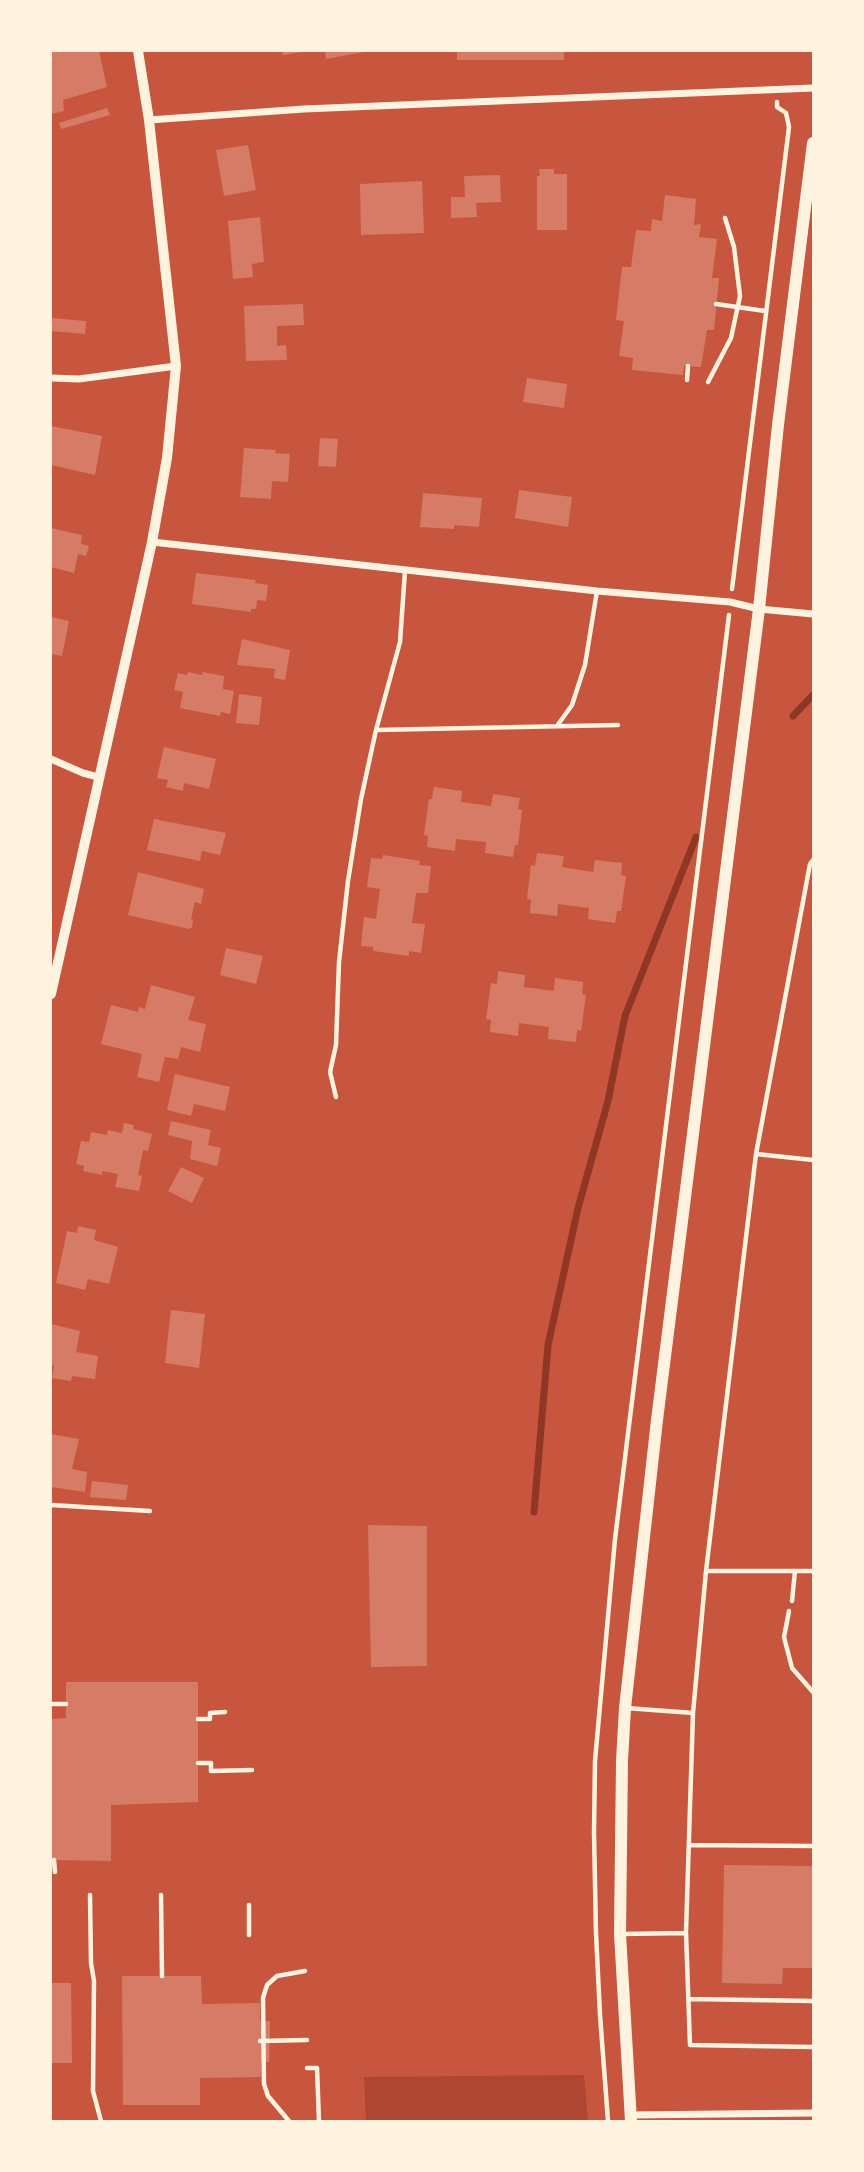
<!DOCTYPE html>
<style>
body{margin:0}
#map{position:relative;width:864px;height:2172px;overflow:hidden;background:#c8553d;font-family:"IBM Plex Sans",sans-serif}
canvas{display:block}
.frame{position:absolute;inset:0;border:52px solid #fff3e0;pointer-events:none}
</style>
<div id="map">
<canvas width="864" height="2172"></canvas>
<div class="frame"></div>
</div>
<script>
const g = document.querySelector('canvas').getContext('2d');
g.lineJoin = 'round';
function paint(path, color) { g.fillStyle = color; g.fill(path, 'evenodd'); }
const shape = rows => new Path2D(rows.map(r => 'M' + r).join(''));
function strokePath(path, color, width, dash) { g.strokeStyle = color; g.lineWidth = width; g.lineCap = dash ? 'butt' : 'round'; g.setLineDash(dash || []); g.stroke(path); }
const green = shape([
 [584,2075,588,2121,366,2121,364,2077]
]);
const stream = shape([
 [793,716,813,695],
 [534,1512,548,1345,578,1208,608,1101,625,1016,696,837]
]);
const building = shape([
 [51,51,99,51,107,87,63,100,64,111,51,114],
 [282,51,302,51,303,52,283,55],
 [325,51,364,51,364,52,326,59],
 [457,51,564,51,564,60,457,60],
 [107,108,110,115,61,129,59,123],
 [248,145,256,190,224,196,216,150],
 [539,169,554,169,554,174,567,174,567,230,537,230,537,176,540,176],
 [500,175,501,202,476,203,477,217,451,218,451,197,465,197,464,176],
 [422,181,424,233,361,235,360,184],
 [665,195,696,199,694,225,701,224,699,237,717,239,712,278,719,278,714,330,707,330,701,367,684,366,683,375,632,370,633,358,619,356,624,321,616,320,622,267,631,267,636,230,651,231,652,219,662,221],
 [260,217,264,262,252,264,253,277,233,279,228,221],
 [303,304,304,325,277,326,277,346,286,345,287,360,246,361,244,306],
 [51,318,86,321,85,334,51,331],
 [527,378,567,384,564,408,523,402],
 [51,426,102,436,95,475,51,465],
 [320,438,338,439,336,467,318,466],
 [244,448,276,450,275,453,290,454,288,482,272,481,271,499,240,497],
 [519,490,572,497,568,527,515,518],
 [423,493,482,498,479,527,454,525,454,529,420,527],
 [51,528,82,535,81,544,89,546,86,556,78,554,74,573,51,567],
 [196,573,256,580,255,583,268,585,266,601,257,600,256,609,251,609,251,612,192,604],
 [51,617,69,621,62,656,51,654],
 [242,639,290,650,285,680,274,678,275,669,237,665],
 [188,672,202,675,203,672,224,676,223,689,234,691,230,714,221,712,220,716,180,708,183,692,174,690,178,673,187,675],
 [239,694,262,697,259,725,236,723],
 [164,747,216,759,209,789,184,783,183,791,166,787,168,780,157,778],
 [434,787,462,791,461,802,491,806,493,794,520,798,518,809,522,810,518,845,515,845,513,857,485,853,486,842,456,839,455,851,427,847,428,836,424,835,429,799,432,799],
 [154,819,226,833,220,855,202,851,200,861,147,850],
 [537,853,564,856,562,867,593,872,595,860,622,863,621,875,626,876,621,911,617,911,615,923,588,919,589,908,558,904,557,916,530,913,531,900,527,899,531,865,535,866],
 [383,855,420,861,419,865,431,866,428,893,416,893,412,923,425,924,421,953,409,951,409,956,373,951,373,947,361,946,364,917,376,919,380,889,367,887,371,858,382,859],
 [138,872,204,889,201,904,195,902,191,919,193,920,192,927,189,929,128,915],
 [226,948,263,956,256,984,220,975],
 [498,971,525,975,524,987,554,991,555,978,583,982,582,994,586,995,581,1031,577,1030,576,1042,548,1039,549,1027,519,1023,518,1036,490,1032,491,1020,486,1019,491,983,497,984],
 [151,985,195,997,188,1020,206,1024,200,1052,181,1047,178,1059,165,1057,159,1082,137,1077,142,1054,101,1044,111,1005,138,1012,139,1007,145,1009],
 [175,1074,230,1087,225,1111,194,1104,191,1116,167,1110],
 [171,1121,211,1130,208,1145,221,1148,217,1166,190,1159,192,1141,168,1135],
 [124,1123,134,1125,133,1129,152,1134,148,1151,143,1150,138,1175,142,1176,139,1191,115,1187,118,1174,102,1171,102,1175,83,1171,84,1166,76,1164,81,1141,89,1142,91,1132,107,1135,108,1130,122,1133],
 [181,1167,204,1178,192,1203,168,1191],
 [78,1226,96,1230,94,1240,118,1247,109,1284,88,1279,85,1290,56,1283,67,1231,77,1233],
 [171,1310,205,1314,199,1368,165,1363],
 [51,1324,80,1331,76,1352,98,1356,95,1379,72,1376,71,1381,52,1378,54,1365,51,1365],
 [51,1434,79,1439,72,1469,87,1472,85,1492,51,1487],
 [92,1481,128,1485,126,1500,90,1497],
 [368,1525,427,1526,427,1666,371,1667],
 [66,1682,198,1682,198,1802,111,1805,111,1861,51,1860,51,1719,66,1718],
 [724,1865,813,1866,813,1968,783,1968,782,1984,722,1983],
 [122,1976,201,1976,202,2004,260,2003,260,2021,270,2021,269,2062,261,2062,261,2077,200,2078,200,2105,123,2105],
 [51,1983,71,1983,72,2063,51,2063]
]);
const path = shape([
 [716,304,765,311],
 [687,380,688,366],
 [708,382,731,338,740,296,734,247,725,218],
 [732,589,789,127,786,113,777,107,777,102],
 [789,1611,784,1637,792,1668,813,1692],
 [51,1704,66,1704],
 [198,1719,210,1719,210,1713,225,1712],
 [198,1763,211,1763,211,1771,252,1770],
 [54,1860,55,1872],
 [90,1895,91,1963,94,1981,93,2091,101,2121],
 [161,1895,162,1976],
 [249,1905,249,1935],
 [260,2041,307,2040],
 [307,2068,317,2068,319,2121],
 [289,2121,268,2096,264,2084,263,1998,267,1985,277,1976,305,1971],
 [608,2121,600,2015,596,1933,594,1833,595,1761,615,1539,729,615]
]);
const service = shape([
 [557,726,572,705,585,665,597,591],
 [376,730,618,725],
 [336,1097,330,1072,336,1045,339,962,348,881,361,799,376,730,400,642,405,571],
 [756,1154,810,864,813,860],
 [51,1505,150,1511],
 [706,1571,813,1571],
 [792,1601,795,1571],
 [626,1708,693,1713,706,1571,756,1154,813,1160],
 [690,1845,813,1846],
 [686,1932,693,1713],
 [622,1934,686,1933,690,2045,813,2047],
 [690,1999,813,2001]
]);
const minor = shape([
 [149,120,304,109,813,88],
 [51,378,79,379,176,366],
 [152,542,597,591,730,602,759,609,813,614],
 [51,759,83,773,98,777],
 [630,2115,813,2113]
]);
const tertiary = shape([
 [51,994,152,542,167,458,176,366,149,120,138,51]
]);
const secondary = shape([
 [631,2121,620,1934,622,1761,625,1708,657,1420,759,609,778,425,813,143]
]);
paint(green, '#ae4732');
strokePath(stream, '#8f3625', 7);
paint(building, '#d67c66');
strokePath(path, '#fff3e0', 4.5);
strokePath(service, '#fff3e0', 4.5);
strokePath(minor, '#fff3e0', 7);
strokePath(tertiary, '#fff3e0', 10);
strokePath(secondary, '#fff3e0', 12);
</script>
